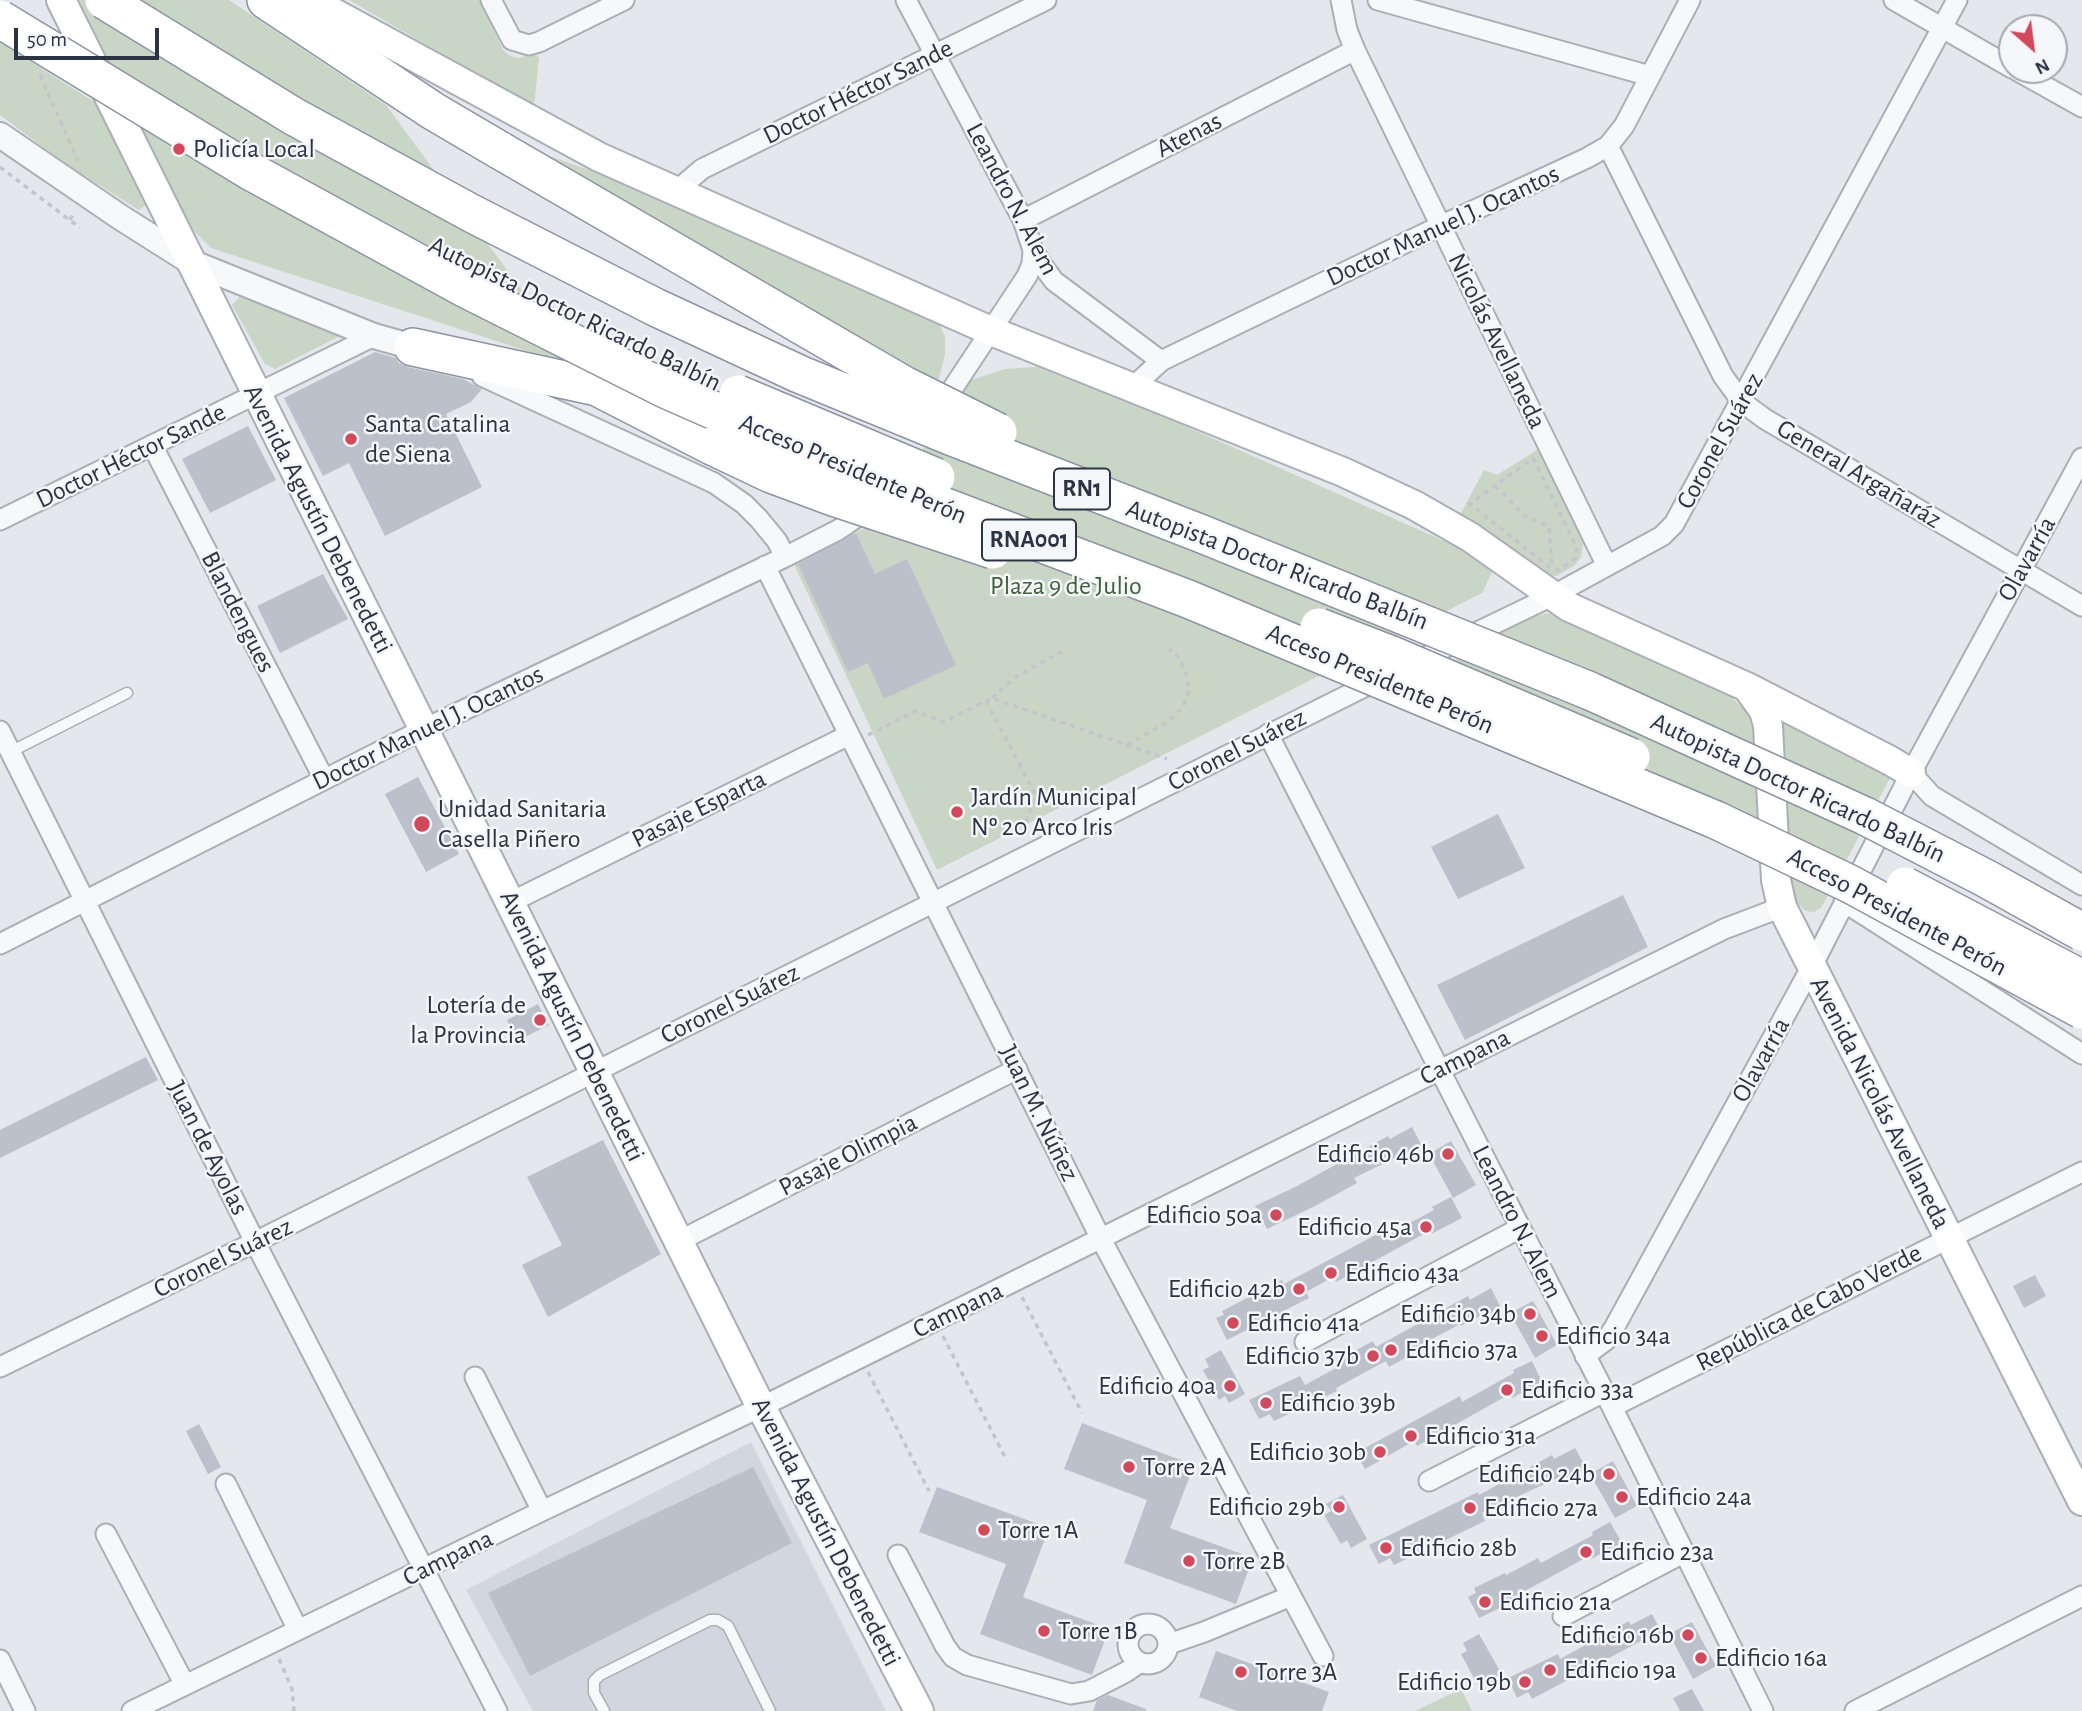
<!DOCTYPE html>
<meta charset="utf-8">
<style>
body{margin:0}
#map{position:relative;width:2082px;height:1711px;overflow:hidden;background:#e4e7ec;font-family:"Alegreya Sans",sans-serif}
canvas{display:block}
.north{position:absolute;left:1998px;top:14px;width:70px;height:70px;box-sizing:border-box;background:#f4f6f9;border:2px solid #a4a8b1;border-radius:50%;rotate:152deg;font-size:19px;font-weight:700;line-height:28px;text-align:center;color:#2b3445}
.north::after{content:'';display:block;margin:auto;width:24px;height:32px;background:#d1495b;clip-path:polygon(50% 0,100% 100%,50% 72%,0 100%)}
.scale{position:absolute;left:14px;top:28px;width:145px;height:32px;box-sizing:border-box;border:4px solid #2b3445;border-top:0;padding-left:9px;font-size:21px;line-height:24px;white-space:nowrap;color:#2b3445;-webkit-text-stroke:5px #f4f6f9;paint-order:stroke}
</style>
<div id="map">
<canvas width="2082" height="1711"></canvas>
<div class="north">N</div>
<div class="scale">50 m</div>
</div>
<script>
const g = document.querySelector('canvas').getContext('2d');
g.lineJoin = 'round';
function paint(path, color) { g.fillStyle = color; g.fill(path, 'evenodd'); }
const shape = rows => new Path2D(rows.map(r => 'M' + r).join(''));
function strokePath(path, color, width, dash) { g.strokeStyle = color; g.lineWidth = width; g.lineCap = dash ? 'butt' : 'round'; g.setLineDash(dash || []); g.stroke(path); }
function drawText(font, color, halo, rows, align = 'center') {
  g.font = font + ' "Alegreya Sans",sans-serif'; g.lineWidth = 5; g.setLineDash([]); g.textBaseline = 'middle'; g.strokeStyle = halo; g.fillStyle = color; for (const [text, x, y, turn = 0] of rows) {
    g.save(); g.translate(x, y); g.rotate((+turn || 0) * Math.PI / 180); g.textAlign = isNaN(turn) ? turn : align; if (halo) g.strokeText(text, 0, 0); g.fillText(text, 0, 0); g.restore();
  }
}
const built = shape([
 [751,1442,886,1711,533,1711,466,1590]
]);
const green = shape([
 [79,0,229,0,386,105,579,368,211,248,191,228],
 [349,0,480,0,503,50,510,56,519,58,534,53,539,58,534,107],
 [0,42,99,105,147,204,139,210,64,163,0,115],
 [529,149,658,194,936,317,945,337,945,355,938,381],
 [240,297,344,334,275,369,265,364,232,305],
 [1050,366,1496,564,1482,593,937,870,793,562,867,527,894,496,965,382,1005,369],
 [1540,448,1583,543,1581,557,1575,565,1557,576,1548,577,1460,515,1484,470,1497,475],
 [1560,611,1728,694,1746,711,1753,724,1760,845,1398,694,1528,617],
 [1774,718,1886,772,1890,778,1821,908,1814,912,1805,911,1797,902,1789,887],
 [1461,1689,1472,1711,1415,1711]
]);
const building = shape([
 [375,352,396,358,399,363,408,367,463,379,482,389,471,402,446,414,482,487,385,536,349,463,323,476,284,398],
 [248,426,276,480,210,513,182,459],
 [856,533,875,574,907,559,956,665,884,699,868,663,848,672,798,564],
 [323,574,348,619,280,653,257,606],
 [418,777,459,854,426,872,385,794],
 [1498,814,1525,868,1458,899,1431,847],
 [1623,895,1648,947,1465,1040,1437,985],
 [538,1004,549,1025,517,1041,507,1020],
 [146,1057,158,1080,0,1158,0,1130],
 [1412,1127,1423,1148,1403,1159,1401,1155,1354,1178,1357,1183,1315,1206,1267,1229,1255,1206,1295,1187,1388,1136,1390,1139],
 [603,1140,661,1254,548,1317,522,1265,562,1245,527,1177],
 [1451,1141,1476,1185,1453,1198,1429,1154],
 [1451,1197,1462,1218,1431,1234,1429,1231,1336,1282,1333,1277,1306,1292,1309,1298,1227,1340,1216,1318,1224,1315,1222,1311,1282,1280,1284,1284,1379,1233,1382,1238,1434,1210,1432,1207],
 [2035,1275,2046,1296,2024,1308,2013,1286],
 [1491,1288,1502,1310,1482,1320,1480,1316,1461,1326,1460,1324,1434,1338,1436,1341,1389,1367,1386,1361,1336,1388,1337,1391,1274,1421,1270,1414,1259,1419,1249,1400,1300,1376,1305,1385,1336,1368,1333,1363,1373,1341,1376,1347,1468,1296,1470,1300],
 [1533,1301,1557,1345,1535,1358,1510,1313],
 [1221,1350,1245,1394,1229,1403,1225,1396,1219,1400,1203,1370,1209,1367,1205,1359],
 [1532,1361,1542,1382,1512,1398,1510,1394,1417,1446,1414,1441,1365,1469,1356,1453,1460,1396,1462,1402,1514,1373,1513,1370],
 [1082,1423,1194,1465,1170,1528,1253,1558,1236,1604,1124,1563,1147,1500,1064,1469],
 [199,1424,221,1467,208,1474,186,1431],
 [1575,1448,1587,1469,1567,1479,1564,1475,1482,1513,1485,1521,1394,1565,1390,1558,1379,1564,1369,1545,1478,1492,1479,1495,1552,1455,1554,1459],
 [1613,1461,1637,1506,1615,1518,1590,1474],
 [753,1467,792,1543,530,1676,488,1593],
 [937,1487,1049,1528,1023,1597,1109,1629,1092,1675,980,1634,1006,1564,919,1532],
 [1343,1495,1367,1539,1351,1548,1347,1540,1341,1544,1324,1515,1331,1511,1326,1504],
 [1610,1522,1622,1543,1591,1559,1589,1556,1523,1592,1525,1596,1479,1618,1468,1597,1476,1593,1474,1588,1505,1573,1506,1575,1538,1558,1541,1563,1593,1535,1592,1532],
 [1652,1614,1663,1635,1643,1646,1641,1641,1532,1699,1528,1692,1517,1698,1508,1678,1558,1654,1560,1659,1629,1621,1631,1625],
 [1692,1622,1716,1666,1693,1679,1669,1634],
 [1479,1634,1504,1678,1488,1687,1484,1680,1477,1684,1461,1654,1467,1651,1463,1643],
 [1216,1651,1329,1692,1322,1711,1237,1711,1199,1697],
 [1692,1689,1704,1711,1680,1711,1673,1698],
 [1108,1695,1146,1709,1146,1711,1093,1711,1097,1700]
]);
const path = shape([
 [40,75,78,161],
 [0,167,80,228],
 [70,220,74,212],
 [1533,458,1577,548,1576,558,1559,570,1552,569,1470,504,1533,458],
 [1495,486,1524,515,1549,527,1552,567],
 [992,698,1017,676,1065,650],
 [986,701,1035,794,1023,832],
 [868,735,916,711,943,722,992,698,1167,759],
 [1127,745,1166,723,1183,707,1189,692,1186,674,1180,659,1169,649],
 [1022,1297,1082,1413],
 [943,1336,1007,1461],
 [868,1372,929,1491],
 [279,1659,292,1689,294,1711]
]);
const service = shape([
 [10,752,127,693],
 [604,1711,594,1693,594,1681,600,1675,710,1620,718,1620,728,1626,770,1711]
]);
const minor = shape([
 [491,0,512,40,529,45,539,42,624,0],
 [906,0,1023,220,1033,250,1043,266,1054,281,1161,361],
 [1341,0,1347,30,1355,50,1607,566],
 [1378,0,1650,76],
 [1894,0,2012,68],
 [2016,70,2082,107],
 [1608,146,1723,376,1742,402,1765,419,2082,606],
 [675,192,702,169,1046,0],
 [1023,220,1355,50],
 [482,376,714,483,744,504,759,519,777,541,785,557],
 [1133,387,1161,361,1440,226,1587,158,1608,146,1624,126,1690,0],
 [949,394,1027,276,1032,264,1033,250],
 [152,445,324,779],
 [0,520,374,336],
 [765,566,1101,1239,1323,1656],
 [1411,664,1552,596,1662,536,1674,524,1957,0],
 [0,731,255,1242,497,1711],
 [1268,734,1612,1407,1763,1711],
 [1911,773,1932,796,2082,885],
 [511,902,849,735],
 [1844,902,2082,1054],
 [0,944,424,729,785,557,838,530,857,517],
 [679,1241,1017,1069],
 [1305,1342,1520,1228],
 [1585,1356,1606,1340,1614,1328,1812,966,1911,773,2082,458],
 [0,1367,255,1242,1380,679],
 [475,1377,542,1511],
 [1612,1407,2082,1172],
 [1429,1481,1604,1392],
 [226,1484,298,1630],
 [106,1534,185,1685],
 [898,1555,945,1646,953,1657,967,1665,1071,1694,1089,1691,1126,1672,1139,1663],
 [1563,1616,1685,1552],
 '1128 1644a20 20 0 1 1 40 0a20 20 0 1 1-40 0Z',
 [1169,1644,1204,1632,1291,1596],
 [0,1660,25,1711],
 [132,1711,542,1511,761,1407,1724,929,1782,907],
 [1855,1711,2082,1596]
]);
const tertiary = shape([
 [0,135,120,217,191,262,374,336,413,347]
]);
const secondary = shape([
 [61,0,761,1407,919,1711],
 [310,0,599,157,991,331,1343,472,1414,505,1470,537,1569,607,1747,687,1889,760,1911,773],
 [1747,687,1764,711,1768,726,1776,880,1782,907,2082,1501]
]);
const motorway = shape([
 [266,0,433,111,501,151],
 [413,347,597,387,712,446]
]);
const motorwayBridge = shape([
 [104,0,293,116,471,213,655,307,799,374,950,436,1202,534,1590,691,1865,816,1987,879,2082,932],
 [0,19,250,171,466,289,665,389,856,473,1188,599,1716,820,1850,884,2082,1010],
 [501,151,904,385,998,432],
 [738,394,936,477],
 [712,446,771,474,833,497,993,550],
 [1319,627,1394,656,1631,757],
 [1905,886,2082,979]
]);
const markers = [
 [179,149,7,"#d1495b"],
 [351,439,7,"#d1495b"],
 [957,812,7,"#d1495b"],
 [422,824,9,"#d1495b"],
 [540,1020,7,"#d1495b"],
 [1448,1154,7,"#d1495b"],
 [1276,1215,7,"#d1495b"],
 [1426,1227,7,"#d1495b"],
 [1331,1273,7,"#d1495b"],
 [1299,1289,7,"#d1495b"],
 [1530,1314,7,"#d1495b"],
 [1233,1323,7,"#d1495b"],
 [1542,1336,7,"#d1495b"],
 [1391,1350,7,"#d1495b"],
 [1373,1356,7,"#d1495b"],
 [1230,1386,7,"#d1495b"],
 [1507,1390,7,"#d1495b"],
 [1266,1403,7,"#d1495b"],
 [1411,1436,7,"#d1495b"],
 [1380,1452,7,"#d1495b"],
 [1129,1467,7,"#d1495b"],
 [1609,1474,7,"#d1495b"],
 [1622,1497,7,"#d1495b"],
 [1339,1507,7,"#d1495b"],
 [1470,1508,7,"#d1495b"],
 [984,1530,7,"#d1495b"],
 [1386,1548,7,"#d1495b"],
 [1586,1552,7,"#d1495b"],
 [1189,1561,7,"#d1495b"],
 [1485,1602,7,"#d1495b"],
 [1044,1631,7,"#d1495b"],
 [1688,1635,7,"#d1495b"],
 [1701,1658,7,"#d1495b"],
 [1550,1670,7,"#d1495b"],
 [1241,1672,7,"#d1495b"],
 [1525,1682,7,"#d1495b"]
];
const shields = [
 [1082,489,56],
 [1029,540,94]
];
const shieldNames = [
 ["RN1",1082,489],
 ["RNA001",1029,540]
];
const streetNames = [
 ["Doctor Héctor Sande",858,92,-26],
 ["Atenas",1189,135,-27],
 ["Leandro N. Alem",1012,199,62],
 ["Doctor Manuel J. Ocantos",1443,226,-25],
 ["Autopista Doctor Ricardo Balbín",575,314,26],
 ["Nicolás Avellaneda",1497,341,64],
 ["Coronel Suárez",1720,441,-61],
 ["Doctor Héctor Sande",131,456,-26],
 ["Acceso Presidente Perón",853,469,23],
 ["General Argañaráz",1859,474,31],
 ["Avenida Agustín Debenedetti",318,519,63],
 ["Olavarría",2027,559,-61],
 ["Autopista Doctor Ricardo Balbín",1277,565,21],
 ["Blandengues",238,612,63],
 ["Acceso Presidente Perón",1380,679,23],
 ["Doctor Manuel J. Ocantos",428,728,-26],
 ["Coronel Suárez",1237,750,-27],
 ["Autopista Doctor Ricardo Balbín",1798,788,25],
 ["Pasaje Esparta",699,809,-26],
 ["Acceso Presidente Perón",1897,912,28],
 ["Coronel Suárez",730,1004,-26],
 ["Avenida Agustín Debenedetti",572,1026,64],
 ["Campana",1465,1057,-26],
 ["Olavarría",1761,1060,-61],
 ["Avenida Nicolás Avellaneda",1880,1103,63],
 ["Juan M. Núñez",1039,1113,64],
 ["Juan de Ayolas",208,1148,63],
 ["Pasaje Olimpia",848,1155,-27],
 ["Leandro N. Alem",1517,1222,63],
 ["Coronel Suárez",223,1258,-26],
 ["República de Cabo Verde",1809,1308,-27],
 ["Campana",958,1310,-26],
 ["Avenida Agustín Debenedetti",826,1532,63],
 ["Campana",448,1558,-26]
];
const poiNames = [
 ["Policía Local",193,149],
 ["Santa Catalina",365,424],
 ["de Siena",365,454],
 ["Jardín Municipal",971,797],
 ["Nº 20 Arco Iris",971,827],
 ["Unidad Sanitaria",438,809],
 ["Casella Piñero",438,839],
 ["Lotería de",526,1005,"right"],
 ["la Provincia",526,1035,"right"],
 ["Edificio 46b",1434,1154,"right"],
 ["Edificio 50a",1262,1215,"right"],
 ["Edificio 45a",1412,1227,"right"],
 ["Edificio 43a",1345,1273],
 ["Edificio 42b",1285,1289,"right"],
 ["Edificio 34b",1516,1314,"right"],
 ["Edificio 41a",1247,1323],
 ["Edificio 34a",1556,1336],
 ["Edificio 37a",1405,1350],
 ["Edificio 37b",1359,1356,"right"],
 ["Edificio 40a",1216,1386,"right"],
 ["Edificio 33a",1521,1390],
 ["Edificio 39b",1280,1403],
 ["Edificio 31a",1425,1436],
 ["Edificio 30b",1366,1452,"right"],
 ["Torre 2A",1143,1467],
 ["Edificio 24b",1595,1474,"right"],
 ["Edificio 24a",1636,1497],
 ["Edificio 29b",1325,1507,"right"],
 ["Edificio 27a",1484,1508],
 ["Torre 1A",998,1530],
 ["Edificio 28b",1400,1548],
 ["Edificio 23a",1600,1552],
 ["Torre 2B",1203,1561],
 ["Edificio 21a",1499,1602],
 ["Torre 1B",1058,1631],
 ["Edificio 16b",1674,1635,"right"],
 ["Edificio 16a",1715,1658],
 ["Edificio 19a",1564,1670],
 ["Torre 3A",1255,1672],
 ["Edificio 19b",1511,1682,"right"]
];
const parkNames = [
 ["Plaza 9 de Julio",1066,586]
];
paint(built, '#d2d6de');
paint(green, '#c9d6c5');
paint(building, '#bbc0ca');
strokePath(service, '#a9aeb7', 13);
strokePath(minor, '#a9aeb7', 23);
strokePath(tertiary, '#a9aeb7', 28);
strokePath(secondary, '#a9aeb7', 32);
strokePath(motorway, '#8b94a3', 40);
strokePath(path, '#c2c5cb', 3.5, [5, 5]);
strokePath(service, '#f7f8fa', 10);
strokePath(minor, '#f7f8fa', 19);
strokePath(tertiary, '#f7f8fa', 24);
strokePath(secondary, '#fff', 28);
strokePath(motorway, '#fff', 37);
strokePath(motorwayBridge, '#8b94a3', 40, []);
strokePath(motorwayBridge, '#fff', 37);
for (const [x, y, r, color] of markers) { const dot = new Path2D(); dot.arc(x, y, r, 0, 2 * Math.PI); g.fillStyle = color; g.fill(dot); strokePath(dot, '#f4f6f9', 2.5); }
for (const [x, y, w] of shields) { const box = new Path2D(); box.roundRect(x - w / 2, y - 20.5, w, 41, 5); g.fillStyle = '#f4f6f9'; g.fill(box); strokePath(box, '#2b3445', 2); }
drawText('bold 24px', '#2b3445', null, shieldNames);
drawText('26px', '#2b3445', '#f4f6f9', streetNames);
drawText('26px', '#2b3445', '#f4f6f9', poiNames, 'left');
drawText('26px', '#3f6138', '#f4f6f9', parkNames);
</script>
